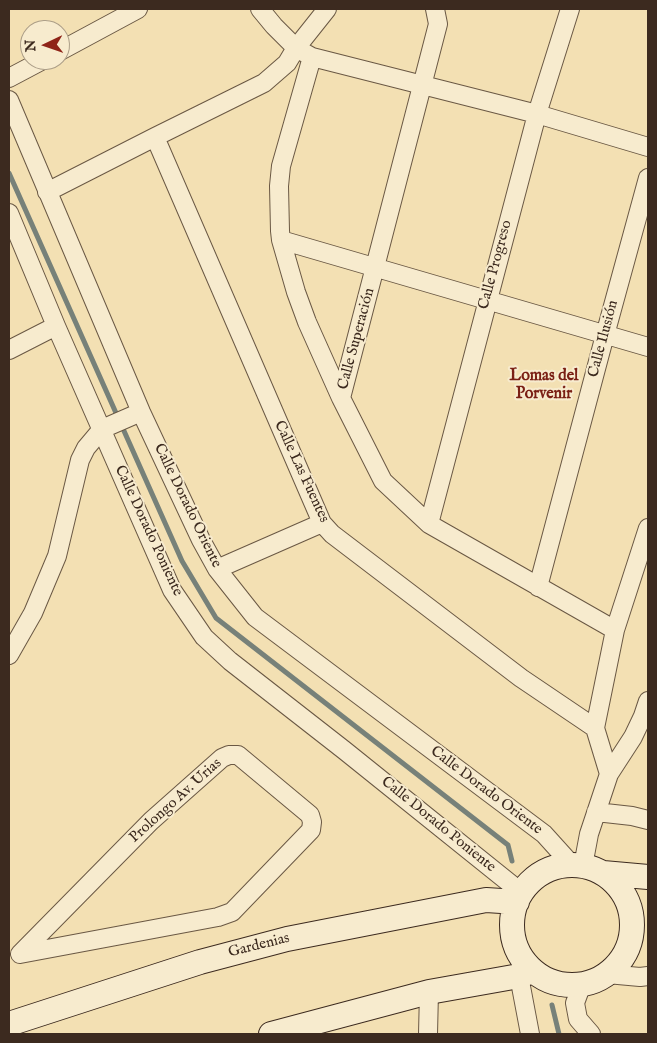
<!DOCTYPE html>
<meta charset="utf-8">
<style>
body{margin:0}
#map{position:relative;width:657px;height:1043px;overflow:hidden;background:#f3e0b3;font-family:"IM FELL English",serif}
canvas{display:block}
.frame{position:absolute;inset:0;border:10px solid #3c2a1f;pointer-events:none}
.north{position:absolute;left:20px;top:20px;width:50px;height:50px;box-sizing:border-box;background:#f7ebce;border:1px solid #ac9e88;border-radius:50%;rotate:267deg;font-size:14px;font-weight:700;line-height:20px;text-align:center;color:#3c2a1f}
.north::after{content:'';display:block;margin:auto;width:18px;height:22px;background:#8f2418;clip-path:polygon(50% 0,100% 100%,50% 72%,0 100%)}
</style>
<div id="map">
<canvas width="657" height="1043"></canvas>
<div class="frame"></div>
<div class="north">N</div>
</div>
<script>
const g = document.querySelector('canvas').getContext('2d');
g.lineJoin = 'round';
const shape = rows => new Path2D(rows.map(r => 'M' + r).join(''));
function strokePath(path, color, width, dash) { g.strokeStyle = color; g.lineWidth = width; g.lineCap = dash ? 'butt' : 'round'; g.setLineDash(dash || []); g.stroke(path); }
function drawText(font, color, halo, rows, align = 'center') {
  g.font = font + ' "IM FELL English",serif'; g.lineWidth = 4; g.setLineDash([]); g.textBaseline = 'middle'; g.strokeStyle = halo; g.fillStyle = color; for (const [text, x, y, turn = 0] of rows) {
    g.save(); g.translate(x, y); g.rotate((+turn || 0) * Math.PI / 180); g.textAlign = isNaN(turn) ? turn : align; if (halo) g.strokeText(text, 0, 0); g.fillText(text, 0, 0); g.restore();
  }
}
const stream = shape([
 [9,173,182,561,216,618,508,845,512,861],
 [552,1005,559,1034]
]);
const street = shape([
 [260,9,274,26,296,48,312,57,281,166,279,186,280,231,281,240,296,292,307,322,341,398],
 [435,9,438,24,341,398,383,481,429,524,615,630],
 [60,51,138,9],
 [312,57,537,114,648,147],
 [9,78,43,60],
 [9,100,141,412,201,540,217,569,255,617,544,834,572,865],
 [155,137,322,523,332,534,521,678,595,728],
 [47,192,155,137,264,83,287,63,296,48,327,9],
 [9,213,56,326,172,590,204,637,230,661,344,750,522,893],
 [281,240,648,347],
 [9,350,56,326],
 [429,524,537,114,570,9],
 [217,569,322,523],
 [538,587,605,335,648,178],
 [9,655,33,613,57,556,80,460,86,448,102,429,141,412],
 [229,755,238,755,310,815,312,822,311,830,232,912,218,917,20,954,151,821,222,758,229,755],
 [609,774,595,728,615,630,648,528],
 [596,812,632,816,648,820],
 [583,866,589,834,609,774,633,737,643,716,648,701],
 [607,974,640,977,648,976],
 [519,976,530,1034],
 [582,984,575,1003,578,1019,591,1034],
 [428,1034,429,992]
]);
const secondary = shape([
 '512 925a60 60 0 1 1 120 0a60 60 0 1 1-120 0Z',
 [603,873,648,877],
 [9,1024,200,962,287,939,486,900,517,902],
 [271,1034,429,992,519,976,533,971]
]);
const streetNames = [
 ["Calle Progreso",496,265,-75],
 ["Calle Superación",357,339,-75],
 ["Calle Ilusión",604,339,-75],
 ["Calle Las Fuentes",301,472,65],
 ["Calle Dorado Oriente",187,506,64],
 ["Calle Dorado Poniente",148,531,65],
 ["Calle Dorado Oriente",486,791,37],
 ["Prolongo Av. Urias",176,801,-42],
 ["Calle Dorado Poniente",438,825,39],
 ["Gardenias",259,946,-14]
];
const neighbourhoodNames = [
 ["Lomas del",544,377],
 ["Porvenir",544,395]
];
strokePath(stream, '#778179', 5);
strokePath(street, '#6a5844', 20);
strokePath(secondary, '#3c2a1f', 26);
strokePath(street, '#f7ebce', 18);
strokePath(secondary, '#f7ebce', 24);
drawText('15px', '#3c2a1f', '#f7ebce', streetNames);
drawText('bold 16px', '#7a1f14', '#f7ebce', neighbourhoodNames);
</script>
